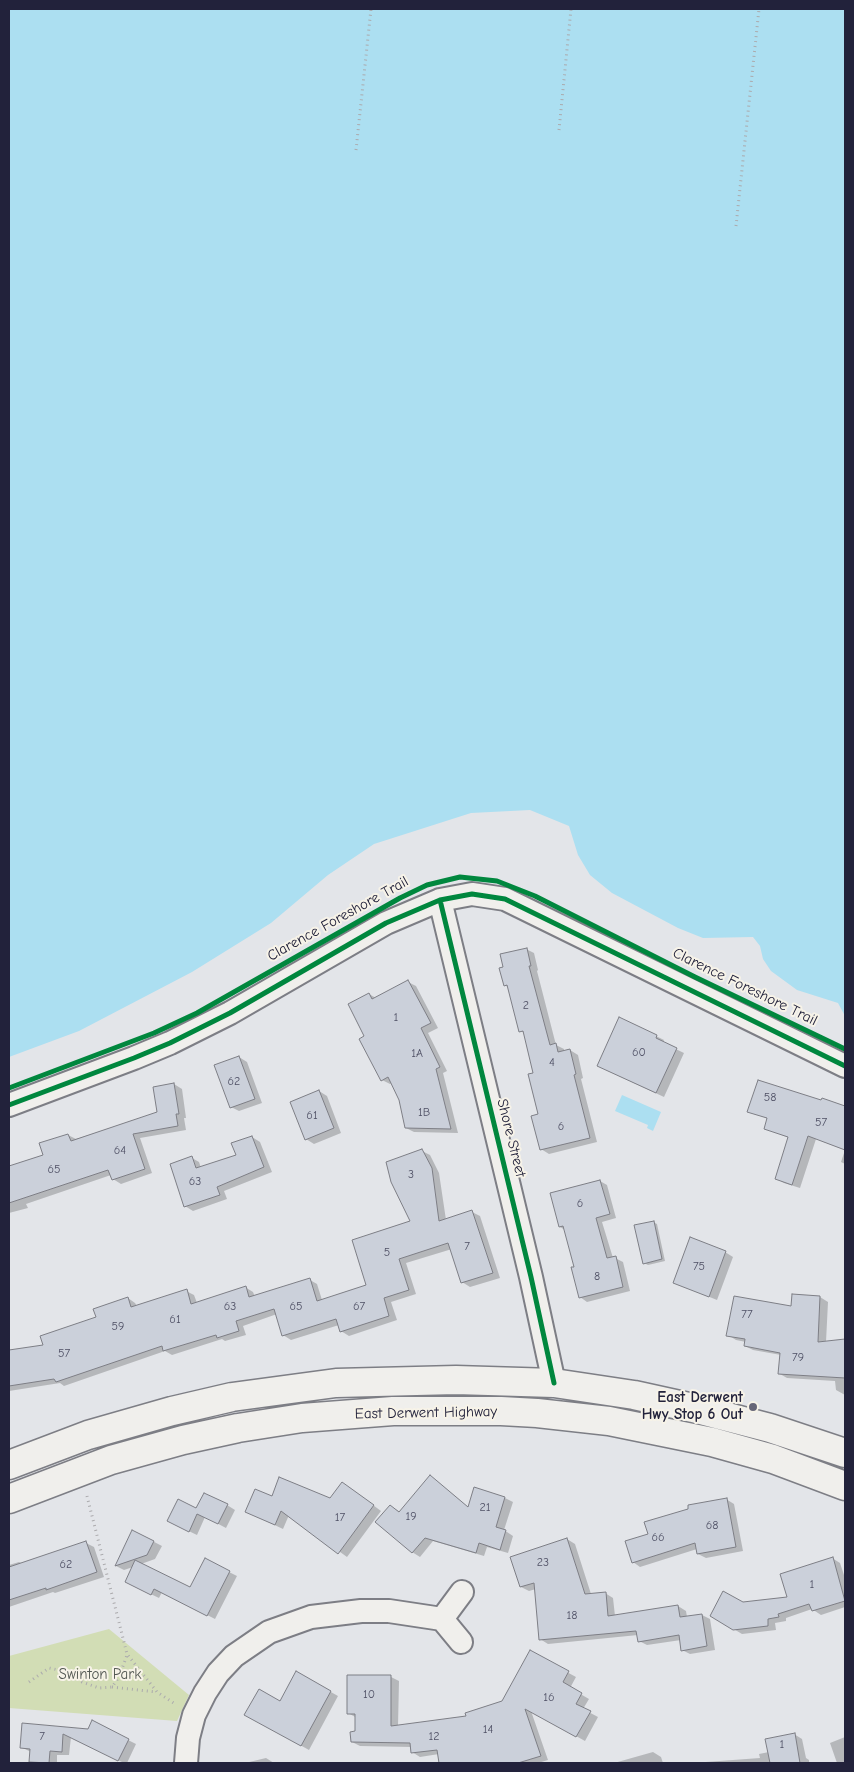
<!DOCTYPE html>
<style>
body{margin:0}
#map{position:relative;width:854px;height:1772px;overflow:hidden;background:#e3e5e9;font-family:"Comic Neue",sans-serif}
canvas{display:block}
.frame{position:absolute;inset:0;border:10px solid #22223b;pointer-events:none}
</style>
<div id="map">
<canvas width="854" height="1772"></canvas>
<div class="frame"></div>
</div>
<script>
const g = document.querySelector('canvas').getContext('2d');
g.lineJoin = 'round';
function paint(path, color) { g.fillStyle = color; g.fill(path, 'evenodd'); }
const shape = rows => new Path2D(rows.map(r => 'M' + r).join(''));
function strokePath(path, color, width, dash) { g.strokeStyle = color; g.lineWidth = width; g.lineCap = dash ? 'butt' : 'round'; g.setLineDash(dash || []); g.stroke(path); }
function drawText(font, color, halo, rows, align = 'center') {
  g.font = font + ' "Comic Neue",sans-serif'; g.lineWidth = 4; g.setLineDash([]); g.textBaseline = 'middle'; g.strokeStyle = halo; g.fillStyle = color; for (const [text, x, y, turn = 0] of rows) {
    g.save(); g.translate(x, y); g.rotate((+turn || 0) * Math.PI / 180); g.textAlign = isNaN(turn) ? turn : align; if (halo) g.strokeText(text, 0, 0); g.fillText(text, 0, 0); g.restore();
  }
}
const green = shape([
 [109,1629,189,1695,177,1721,9,1708,9,1656]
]);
const water = shape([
 [9,9,845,9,845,1016,838,1003,797,990,771,971,763,959,760,946,753,937,703,938,678,928,612,893,590,875,578,855,569,826,530,810,471,813,374,844,328,875,271,923,192,972,79,1031,9,1057],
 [622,1095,661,1112,653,1131,647,1128,648,1125,615,1111]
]);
const shadow = shape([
 [526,949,534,953,538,970,537,971,556,1045,564,1049,564,1051,570,1050,578,1055,583,1078,581,1079,597,1142,549,1154,541,1149,535,1074,525,1033,520,1031,509,988,505,985,505,967],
 [408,982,416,986,438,1028,428,1033,447,1071,443,1073,458,1133,414,1132,406,1128,400,1100,392,1083,390,1084,382,1080,365,1037,369,994,376,998],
 [656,1036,664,1040,663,1043,684,1053,664,1097,606,1070],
 [239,1057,247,1062,262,1103,239,1111,231,1107],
 [174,1084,182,1089,186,1118,184,1118,186,1130,140,1138,152,1173,121,1184,113,1179,111,1175,26,1204,28,1208,9,1213,9,1164,12,1167,44,1156,68,1135,76,1139,159,1113,154,1088],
 [319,1091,327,1096,341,1133,314,1144,306,1139],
 [823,1099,845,1109,845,1164,841,1162,845,1150,816,1139,800,1188,784,1183,777,1179,789,1138,765,1128,768,1119,749,1111,822,1102],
 [252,1137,260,1142,272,1172,224,1191,227,1199,193,1211,185,1206,192,1158,199,1162,201,1168,238,1156],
 [422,1151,430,1155,439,1173,446,1220,472,1212,480,1216,500,1278,470,1287,462,1282,452,1249,406,1263,416,1294,391,1302,397,1320,349,1336,341,1331,339,1325,291,1340,283,1335,277,1314,243,1326,246,1335,225,1341,222,1339,172,1355,165,1351,64,1386,60,1383,9,1391,9,1352,45,1346,97,1318,128,1298,135,1303,137,1306,186,1291,194,1295,197,1303,245,1287,253,1292,255,1297,310,1280,317,1284,322,1300,368,1286,411,1222],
 [600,1181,607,1185,616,1218,602,1222,613,1258,615,1258,623,1262,630,1291,587,1302,580,1297,576,1267,565,1230,560,1227],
 [653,1222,657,1224,665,1261,648,1265,644,1263],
 [725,1252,733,1257,717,1300,675,1283],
 [820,1297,828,1302,826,1342,845,1340,845,1395,836,1390,835,1381,787,1378,780,1374,781,1355,753,1350,745,1346,746,1342,736,1340,728,1335],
 [431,1477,438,1482,469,1508,475,1489,505,1498,513,1502,504,1530,513,1536,508,1553,487,1547,484,1556,433,1541,420,1557,412,1552,391,1506,400,1512],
 [350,1488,381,1511,347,1557,289,1515,283,1529,247,1512,272,1497,330,1499],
 [726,1499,734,1504,743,1551,706,1558,698,1554,697,1549,640,1567,633,1562,650,1535],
 [227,1505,235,1510,226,1528,205,1517,197,1535,176,1525,197,1509],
 [133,1531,162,1546,155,1559,141,1564,191,1589,229,1572,237,1576,215,1619,162,1592,159,1598,134,1586,133,1567,124,1570,116,1566],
 [567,1539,575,1544,591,1594,605,1593,613,1598,615,1616,678,1606,686,1611,687,1617,702,1615,710,1619,715,1650,690,1654,682,1650,681,1640,647,1645,639,1641,638,1635,548,1644,540,1639,536,1589,529,1591,521,1587],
 [86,1543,94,1547,104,1577,55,1593,53,1592,9,1607,9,1565,19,1562,23,1564],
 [832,1558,840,1563,845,1578,845,1607,821,1615,812,1609,786,1618,786,1621,775,1623,776,1630,742,1634,712,1616,742,1603,788,1598],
 [530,1652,576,1677,570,1688,589,1699,583,1709,598,1717,585,1741,531,1711,548,1760,538,1763,440,1763,439,1754,420,1757,412,1752,411,1747,360,1746,352,1742,356,1732,357,1718,348,1713,391,1677,399,1681,398,1726,468,1717,503,1702],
 [297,1673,338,1696,309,1750,246,1715,281,1703],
 [23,1725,128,1740,136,1744,127,1763,124,1763,71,1737,69,1755,57,1755,57,1763,34,1763,31,1761,31,1752,21,1747],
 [794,1734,802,1739,806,1758,809,1760,809,1763,692,1763,760,1758,759,1754,769,1752],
 [845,1737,845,1763,837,1763,830,1743],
 [653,1752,661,1757,663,1763,614,1763],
 [266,1758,274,1763,245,1763]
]);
const building = shape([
 [527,948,531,966,529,966,550,1045,556,1043,558,1052,570,1049,576,1074,574,1075,590,1138,540,1150,531,1116,538,1114,528,1074,533,1073,523,1031,519,1032,507,985,504,986,499,968,503,967,500,954,527,948],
 [408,980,431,1023,421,1028,440,1067,436,1069,451,1129,405,1128,399,1100,388,1077,381,1081,359,1039,364,1036,348,1004,369,993,372,999,408,980],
 [619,1017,657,1035,656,1038,677,1048,656,1093,597,1066,619,1017],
 [239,1056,255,1099,230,1108,214,1065,239,1056],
 [758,1080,821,1100,822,1098,845,1106,845,1150,808,1136,792,1185,775,1179,788,1137,764,1129,767,1118,747,1112,758,1080],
 [174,1083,179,1114,176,1114,178,1126,133,1134,145,1169,112,1180,108,1170,9,1203,9,1166,43,1155,39,1143,68,1134,71,1141,157,1112,153,1087,174,1083],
 [319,1090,334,1128,305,1140,290,1102,319,1090],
 [252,1136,264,1167,217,1187,220,1195,184,1207,170,1164,192,1156,196,1168,236,1155,231,1143,252,1136],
 [422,1149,432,1168,439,1221,472,1210,493,1273,461,1283,448,1243,399,1259,409,1290,384,1298,389,1316,340,1332,336,1319,282,1336,274,1309,236,1321,239,1331,217,1338,216,1335,163,1351,162,1346,56,1382,54,1379,9,1386,9,1350,43,1345,40,1336,96,1317,93,1309,128,1297,131,1307,187,1289,191,1304,246,1286,249,1297,310,1278,317,1301,366,1285,352,1240,410,1221,391,1182,386,1162,422,1149],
 [600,1180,610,1214,596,1218,607,1258,616,1256,623,1287,579,1298,571,1267,574,1267,563,1226,559,1227,550,1193,600,1180],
 [654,1221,662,1259,643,1264,634,1225,654,1221],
 [690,1237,726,1251,709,1297,673,1283,690,1237],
 [792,1294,820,1296,818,1342,845,1339,845,1378,778,1374,780,1353,744,1346,745,1339,726,1336,734,1296,791,1306,792,1294],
 [430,1475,468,1507,474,1487,505,1497,496,1527,506,1530,500,1550,479,1543,476,1553,425,1538,412,1553,375,1522,390,1505,399,1512,430,1475],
 [279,1477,330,1498,342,1482,374,1505,338,1554,281,1511,275,1525,245,1512,255,1489,272,1496,279,1477],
 [204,1493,228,1504,218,1524,197,1514,189,1532,167,1521,178,1499,196,1508,204,1493],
 [727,1498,736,1547,697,1554,695,1543,632,1563,625,1541,648,1534,644,1522,688,1509,688,1505,727,1498],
 [132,1530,154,1541,147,1555,115,1566,132,1530],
 [567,1538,585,1594,606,1592,608,1616,678,1605,680,1617,702,1614,707,1646,681,1651,679,1635,638,1642,636,1631,539,1640,534,1583,520,1587,510,1557,567,1538],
 [86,1541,97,1572,46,1590,46,1588,9,1600,9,1567,86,1541],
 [833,1557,845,1601,812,1611,809,1604,778,1614,779,1617,768,1619,768,1626,733,1630,710,1616,723,1591,743,1602,787,1597,780,1574,833,1557],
 [205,1558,230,1571,207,1616,154,1589,151,1595,125,1582,135,1560,190,1587,205,1558],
 [530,1650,569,1671,563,1682,582,1693,576,1704,591,1711,576,1737,525,1709,541,1756,518,1763,439,1763,437,1750,411,1753,410,1743,351,1742,350,1732,355,1731,355,1714,347,1714,347,1675,391,1675,391,1726,466,1716,465,1713,502,1701,530,1650],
 [296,1671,331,1691,301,1746,244,1715,259,1689,280,1701,296,1671],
 [92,1720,129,1739,118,1761,63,1734,62,1752,50,1751,49,1763,29,1762,30,1749,20,1748,22,1723,88,1729,92,1720],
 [795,1733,800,1763,770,1763,765,1739,795,1733]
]);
const path = shape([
 [559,130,571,9],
 [356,150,371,9],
 [736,226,759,9],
 [87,1496,127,1654,157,1692,175,1704],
 [29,1682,49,1668,63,1671,82,1682,99,1688,112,1687,119,1677,127,1655],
 [112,1687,156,1692]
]);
const minor = shape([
 [440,900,531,1277,554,1383],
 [9,1105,134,1058,170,1043,230,1013,386,923,440,900,472,894,505,899,845,1066],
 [442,1619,462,1592],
 [186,1763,188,1738,194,1715,205,1693,218,1673,234,1656,269,1632,311,1617,361,1611,389,1611,442,1619,461,1642]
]);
const primary = shape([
 [9,1465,88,1435,172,1411,232,1397,336,1383,456,1380,554,1383,634,1395,693,1408,770,1428,845,1453],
 [9,1499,111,1460,183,1440,238,1428,302,1418,393,1411,501,1411,537,1413,609,1421,712,1442,773,1459,845,1486]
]);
const cycleway = shape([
 [440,900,531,1277,554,1383],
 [9,1088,154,1033,197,1013,400,898,427,885,460,877,497,881,535,896,695,977,845,1049],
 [9,1105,134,1058,170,1043,230,1013,386,923,440,900,472,894,505,899,845,1066]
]);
const markers = [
 [753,1407,5,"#666678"]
];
const numberNames = [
 ["2",526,1006],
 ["1",396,1018],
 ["60",639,1053],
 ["1A",417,1054],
 ["4",552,1063],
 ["62",234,1082],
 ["58",770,1098],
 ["1B",424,1113],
 ["61",312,1116],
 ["57",821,1123],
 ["6",561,1127],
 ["64",120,1151],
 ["65",54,1170],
 ["3",411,1175],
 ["63",195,1182],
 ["6",580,1204],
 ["7",467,1247],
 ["5",387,1253],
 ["75",699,1267],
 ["8",597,1277],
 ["63",230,1307],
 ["65",296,1307],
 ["67",359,1307],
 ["77",747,1315],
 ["61",175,1320],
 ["59",118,1327],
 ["57",64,1354],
 ["79",798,1358],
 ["21",485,1508],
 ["19",411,1517],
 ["17",340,1518],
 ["68",712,1526],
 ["66",658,1538],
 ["23",543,1563],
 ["62",66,1565],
 ["1",812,1585],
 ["18",572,1616],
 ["10",369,1695],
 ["16",549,1698],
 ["14",488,1730],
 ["7",42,1737],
 ["12",434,1737],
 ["1",782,1745]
];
const streetNames = [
 ["Clarence Foreshore Trail",338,919,-29],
 ["Clarence Foreshore Trail",745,987,26],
 ["Shore Street",511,1138,76],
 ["East Derwent Highway",426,1413,-1]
];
const poiNames = [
 ["East Derwent",743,1398],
 ["Hwy Stop 6 Out",743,1415]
];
const parkNames = [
 ["Swinton Park",100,1675]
];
paint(green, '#d2ddb5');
paint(water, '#acdff1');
paint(shadow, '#0003');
paint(building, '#cbd0da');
strokePath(building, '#7d7e85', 1);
strokePath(minor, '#7d7e85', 26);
strokePath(primary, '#7d7e85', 31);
strokePath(path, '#abaaad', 3, [1, 4]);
strokePath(minor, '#f0efec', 22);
strokePath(primary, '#f0efec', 28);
strokePath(cycleway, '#00873e', 5);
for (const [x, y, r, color] of markers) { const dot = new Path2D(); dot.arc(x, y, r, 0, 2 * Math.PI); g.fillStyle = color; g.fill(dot); strokePath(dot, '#f7f3e8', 2); }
drawText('12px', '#4e4f64', null, numberNames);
drawText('15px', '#22223b', '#f7f3e8', streetNames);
drawText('bold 15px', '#22223b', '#f7f3e8', poiNames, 'right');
drawText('15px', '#535853', '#f7f3e8', parkNames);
</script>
